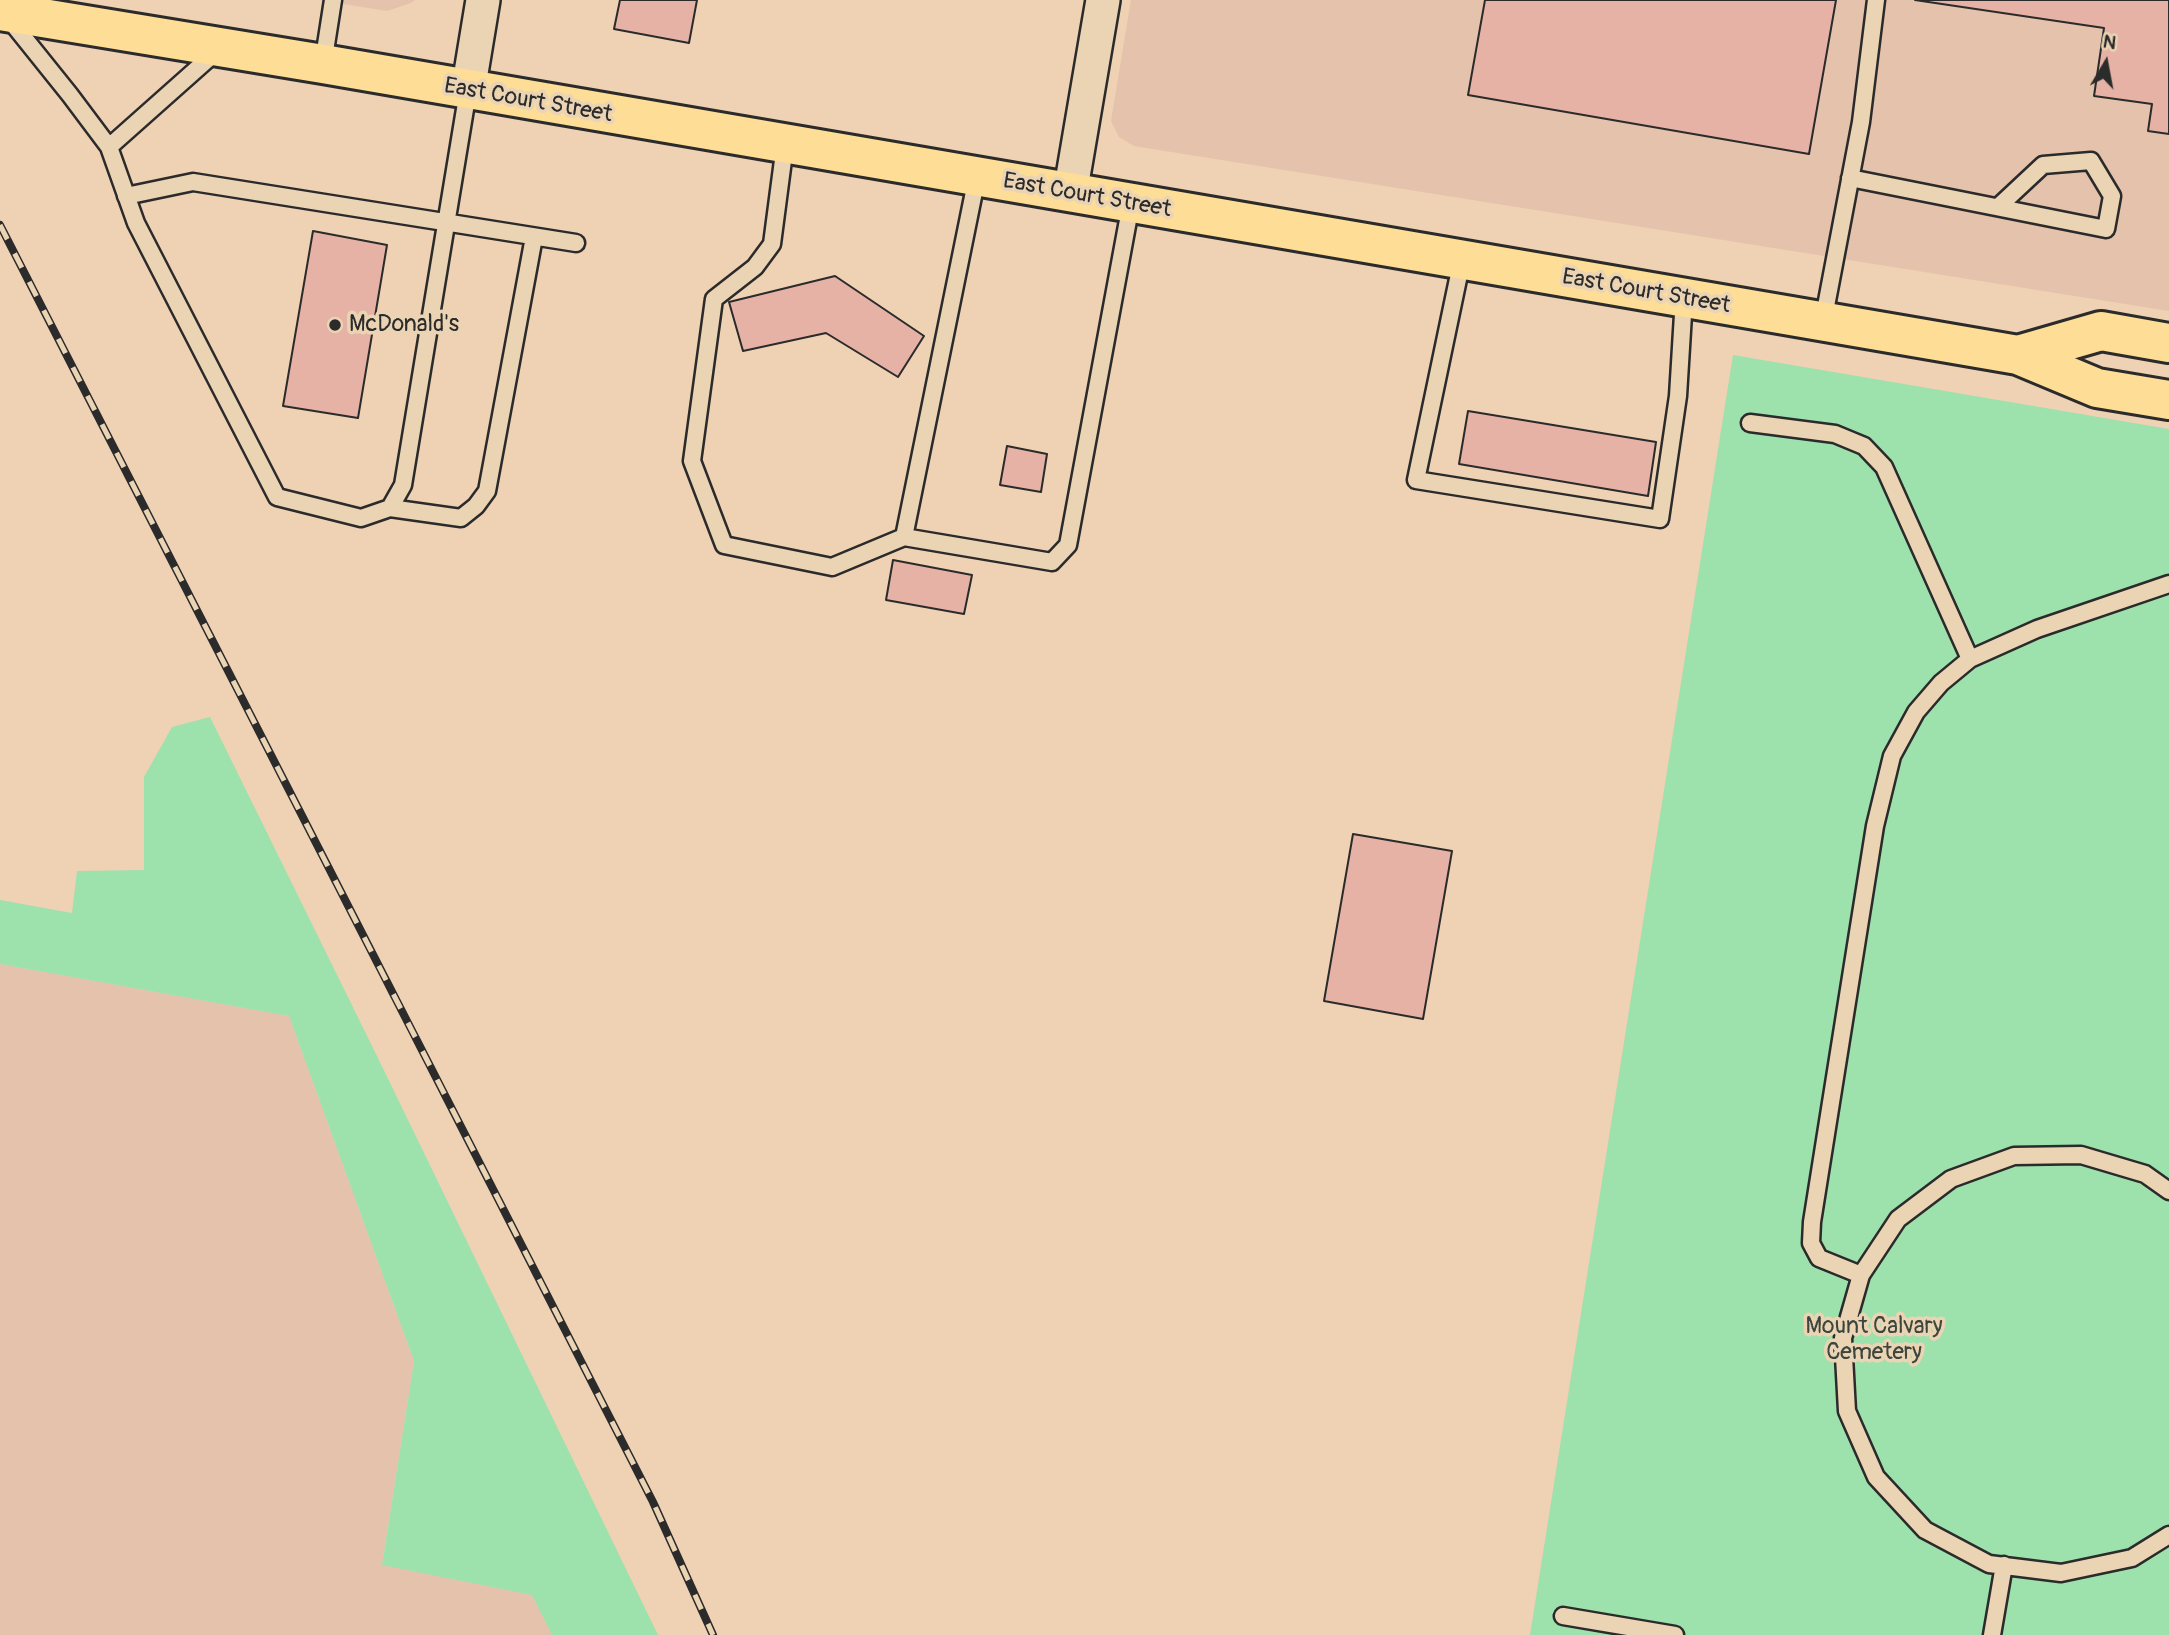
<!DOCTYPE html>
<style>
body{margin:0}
#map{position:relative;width:2169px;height:1635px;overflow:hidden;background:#efd1b4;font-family:Pangolin,sans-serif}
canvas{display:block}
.north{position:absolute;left:2071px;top:28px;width:70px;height:70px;-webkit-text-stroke:5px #ebd4b4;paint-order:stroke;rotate:10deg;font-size:19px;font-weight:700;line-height:28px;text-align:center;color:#2b2b2b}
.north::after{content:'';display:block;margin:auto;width:24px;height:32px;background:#2b2b2b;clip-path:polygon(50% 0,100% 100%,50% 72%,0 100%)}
</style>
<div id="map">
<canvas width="2169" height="1635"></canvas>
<div class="north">N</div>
</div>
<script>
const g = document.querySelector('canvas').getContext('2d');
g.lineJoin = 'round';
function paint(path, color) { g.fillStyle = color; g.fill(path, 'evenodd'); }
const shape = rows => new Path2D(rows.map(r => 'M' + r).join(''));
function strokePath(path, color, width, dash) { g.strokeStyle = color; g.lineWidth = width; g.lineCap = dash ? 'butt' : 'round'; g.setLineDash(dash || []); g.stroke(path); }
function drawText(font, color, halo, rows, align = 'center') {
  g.font = font + ' Pangolin,sans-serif'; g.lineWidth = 7; g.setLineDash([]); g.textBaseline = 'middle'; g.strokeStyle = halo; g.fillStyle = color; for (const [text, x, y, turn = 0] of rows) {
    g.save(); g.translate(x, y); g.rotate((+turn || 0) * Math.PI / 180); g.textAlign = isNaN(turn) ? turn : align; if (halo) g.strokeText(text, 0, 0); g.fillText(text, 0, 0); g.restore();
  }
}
const built = shape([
 [319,0,415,0,411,3,387,11],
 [1131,0,2169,0,2169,311,1134,146,1119,137,1111,121],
 [0,964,289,1016,414,1361,382,1564,533,1595,552,1635,0,1635]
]);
const green = shape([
 [1733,355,2169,429,2169,1635,1530,1635],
 [210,717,375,1052,658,1635,552,1635,532,1595,382,1565,414,1361,289,1016,0,964,0,900,72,913,77,871,144,870,144,777,172,727]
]);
const building = shape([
 [620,0,697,0,689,43,614,29,620,0],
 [1485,0,1836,0,1809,154,1468,95,1485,0],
 [1915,0,2169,0,2169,134,2148,131,2152,104,2094,96,2104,28,1915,0],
 [313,231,387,245,358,418,283,406,313,231],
 [835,276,924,336,898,377,826,333,743,351,729,302,835,276],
 [1468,411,1656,442,1648,496,1459,464,1468,411],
 [1007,446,1047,454,1041,492,1000,485,1007,446],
 [893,560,972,575,964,614,886,600,893,560],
 [1353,834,1452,851,1423,1019,1324,1001,1353,834]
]);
const lane = shape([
 [9,19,70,95,109,147,136,223,277,497,361,518,390,508,403,485,468,91],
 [323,64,333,0],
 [785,145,772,244,755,267,714,299,692,461,724,545,832,567,904,537,977,177],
 [109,147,217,51],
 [1850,178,2106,229,2112,196,2091,161,2043,165,1998,207],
 [126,196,193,182,576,243],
 [1462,260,1416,480,1660,519,1678,396,1684,298],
 [1823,322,1861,122,1876,0],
 [1750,423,1835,434,1864,446,1884,467,1970,659],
 [390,508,461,518,476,506,487,491,534,237],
 [904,537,1052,562,1068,545,1131,204],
 [2169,1191,2145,1174,2081,1155,2014,1156,1951,1179,1898,1219,1861,1275,1843,1338,1847,1411,1876,1477,1925,1530,1989,1564,2061,1573,2132,1558,2169,1535],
 [1861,1275,1819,1258,1811,1243,1812,1222,1875,826,1892,756,1916,712,1941,683,1970,659,2037,629,2169,584],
 [1563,1616,1675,1635],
 [1992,1635,2004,1565]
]);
const street = shape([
 [468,91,483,0],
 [1070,194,1103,0]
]);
const primary = shape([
 [0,11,323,64,2018,355,2097,388,2169,400],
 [2018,355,2101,331,2169,343]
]);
const rail = shape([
 [0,225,653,1502,713,1635]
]);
const markers = [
 [335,325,7,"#2b2b2b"]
];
const streetNames = [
 ["East Court Street",528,101,10],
 ["East Court Street",1087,196,10],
 ["East Court Street",1646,292,10]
];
const poiNames = [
 ["McDonald's",349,325]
];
const parkNames = [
 ["Mount Calvary",1874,1327],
 ["Cemetery",1874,1353]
];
paint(built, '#e4c2ab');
paint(green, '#9de1ac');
paint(building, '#e5b2a5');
strokePath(building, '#2b2b2b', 2);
strokePath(lane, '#2b2b2b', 21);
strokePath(street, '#2b2b2b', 38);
strokePath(primary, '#2b2b2b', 44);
strokePath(lane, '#ebd4b4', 16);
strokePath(street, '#ebd4b4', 33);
strokePath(primary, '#fedd96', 38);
strokePath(rail, '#2b2b2b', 8);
strokePath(rail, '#ebd4b4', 5, [16]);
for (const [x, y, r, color] of markers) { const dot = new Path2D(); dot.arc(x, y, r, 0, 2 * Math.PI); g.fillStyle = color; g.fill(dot); strokePath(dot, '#ebd4b4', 2.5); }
drawText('23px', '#2b2b2b', '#ebd4b4', streetNames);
drawText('23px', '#2b2b2b', '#ebd4b4', poiNames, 'left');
drawText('23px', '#3c463e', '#ebd4b4', parkNames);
</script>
